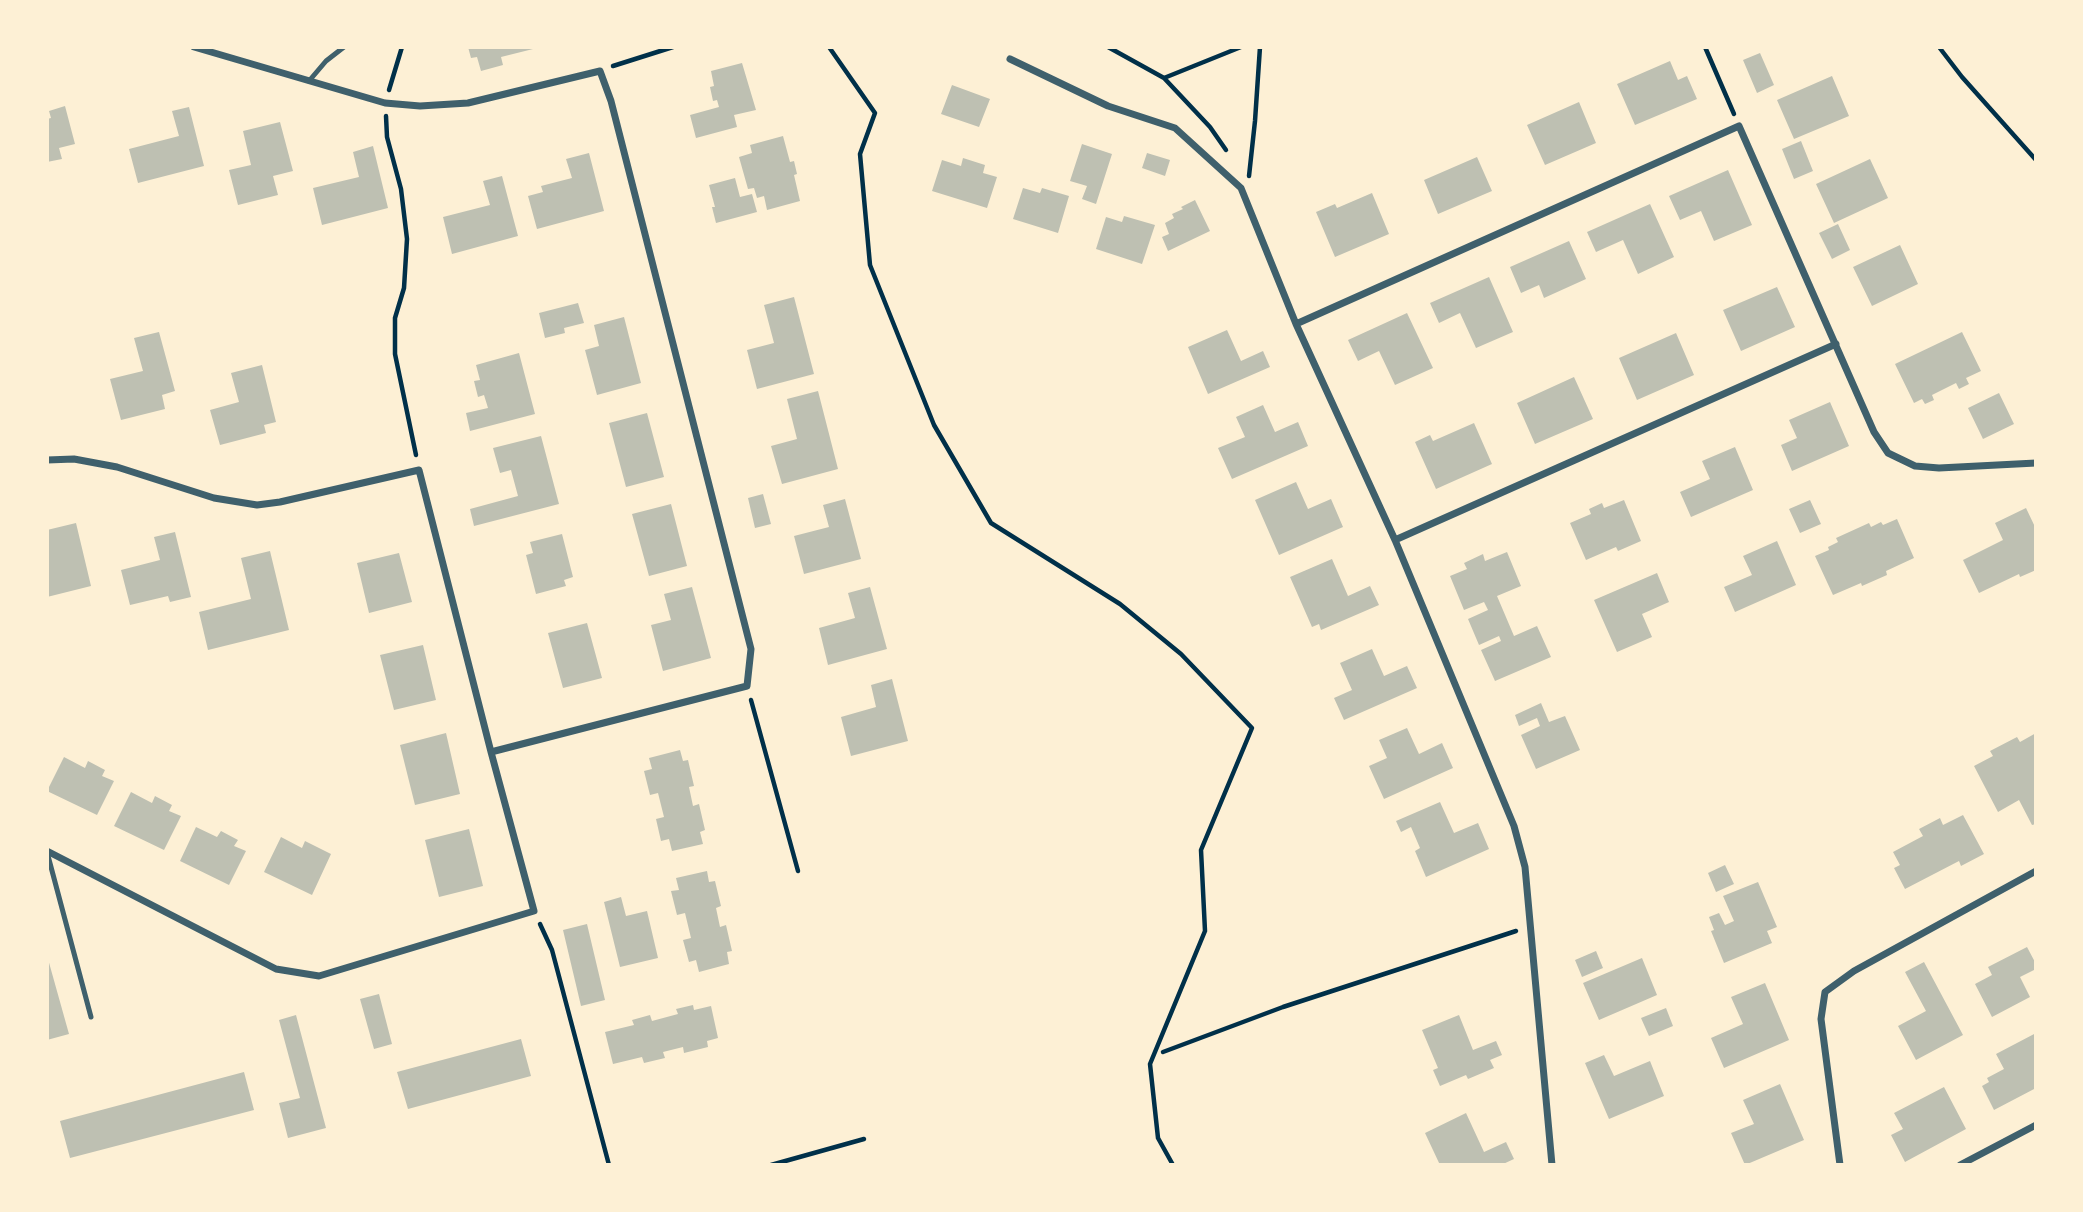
<!DOCTYPE html>
<style>
body{margin:0}
#map{position:relative;width:2083px;height:1212px;overflow:hidden;background:#fdf0d5;font-family:Barlow,sans-serif}
canvas{display:block}
.frame{position:absolute;inset:0;border:49px solid #fdf0d5;pointer-events:none}
</style>
<div id="map">
<canvas width="2083" height="1212"></canvas>
<div class="frame"></div>
</div>
<script>
const g = document.querySelector('canvas').getContext('2d');
g.lineJoin = 'round';
function paint(path, color) { g.fillStyle = color; g.fill(path, 'evenodd'); }
const shape = rows => new Path2D(rows.map(r => 'M' + r).join(''));
function strokePath(path, color, width, dash) { g.strokeStyle = color; g.lineWidth = width; g.lineCap = dash ? 'butt' : 'round'; g.setLineDash(dash || []); g.stroke(path); }
const building = shape([
 [468,47,537,47,537,48,501,57,503,65,481,71,477,57,471,58],
 [1760,53,1774,85,1757,93,1743,60],
 [1670,61,1678,80,1687,76,1697,99,1635,125,1617,84],
 [742,63,756,110,734,115,737,127,696,138,690,115,719,107,717,100,713,101,710,87,714,86,711,71],
 [1832,76,1849,116,1794,139,1777,100],
 [952,85,990,99,979,127,941,114],
 [1579,102,1596,143,1545,165,1527,125],
 [65,106,75,144,59,148,62,159,47,162,47,119,51,118,49,111],
 [189,107,204,166,138,183,129,149,179,136,172,111],
 [280,122,293,171,273,176,278,195,238,205,229,170,251,165,243,131],
 [783,136,790,162,794,161,797,174,794,175,800,201,767,210,764,196,757,198,754,188,748,189,739,157,752,153,750,145],
 [1801,141,1813,171,1794,179,1782,149],
 [1082,144,1112,154,1096,204,1082,199,1087,186,1070,181],
 [373,146,388,208,322,225,313,188,359,177,353,152],
 [589,153,604,211,537,229,528,196,543,192,541,186,572,178,566,159],
 [1147,153,1170,160,1165,176,1142,168],
 [1477,157,1492,191,1438,214,1424,180],
 [963,158,985,165,983,173,997,177,987,208,932,191,942,160,961,166],
 [1870,159,1888,198,1834,223,1816,184],
 [1728,170,1752,225,1714,241,1701,211,1680,220,1669,196],
 [502,176,518,236,452,254,443,217,490,205,483,181],
 [735,178,740,197,752,194,757,212,716,223,712,207,715,207,709,185],
 [1023,188,1040,193,1042,188,1069,196,1058,233,1013,219],
 [1372,193,1389,234,1335,257,1316,212,1335,204,1337,208],
 [1195,200,1210,231,1168,251,1162,237,1169,234,1165,223,1174,218,1172,214,1183,209,1181,207],
 [1650,204,1674,257,1638,274,1623,240,1596,252,1587,232],
 [1124,216,1155,225,1142,264,1096,249,1106,217,1122,222],
 [1838,224,1850,250,1832,259,1819,233],
 [1569,241,1586,279,1544,298,1539,285,1521,293,1510,267],
 [1900,245,1918,284,1872,306,1853,267],
 [1489,277,1513,332,1476,348,1460,313,1439,323,1430,303],
 [1777,287,1795,327,1741,351,1723,310],
 [794,297,814,374,757,389,747,350,774,343,764,305],
 [578,303,584,323,564,328,565,333,545,338,539,313],
 [1407,313,1433,368,1395,385,1379,351,1358,361,1348,340],
 [624,317,641,383,597,395,585,350,599,346,594,325],
 [1227,330,1241,361,1263,351,1270,367,1208,394,1188,347],
 [159,332,175,391,162,395,165,409,121,420,110,379,143,371,134,338],
 [1962,332,1981,371,1966,378,1969,384,1959,389,1956,383,1932,395,1934,400,1925,404,1922,399,1914,403,1895,364],
 [1676,333,1694,375,1637,400,1619,358],
 [519,353,535,414,470,431,466,413,488,408,484,395,478,397,474,381,480,380,476,365],
 [262,365,276,422,264,425,266,433,220,445,210,410,239,402,231,373],
 [1574,377,1593,419,1535,444,1517,403],
 [818,391,838,469,782,484,771,446,797,439,787,399],
 [1999,393,2014,424,1983,439,1968,408],
 [1830,402,1849,446,1792,471,1781,445,1797,438,1789,420],
 [1263,405,1275,432,1298,422,1308,446,1232,479,1218,448,1245,437,1236,417],
 [647,413,664,477,626,487,609,423],
 [1474,423,1492,464,1436,489,1415,442,1430,435,1433,441],
 [541,436,559,504,474,526,470,509,518,496,511,470,500,473,493,448],
 [1735,447,1753,490,1691,517,1680,492,1710,479,1702,461],
 [1296,482,1308,509,1331,499,1343,527,1279,555,1255,500],
 [763,494,771,524,755,528,748,498],
 [845,499,861,559,804,574,794,536,829,527,823,505],
 [1624,500,1641,541,1618,551,1616,547,1586,560,1570,523,1591,514,1589,509,1602,503,1604,508],
 [1810,500,1821,524,1800,533,1789,509],
 [671,504,687,566,649,576,632,514],
 [2026,508,2036,529,2036,570,2020,577,2019,574,1979,593,1963,560,2003,540,1995,523],
 [1897,519,1914,558,1886,571,1887,575,1862,586,1861,583,1833,595,1815,556,1829,550,1828,547,1838,542,1836,538,1869,523,1871,527,1881,522,1883,525],
 [76,523,91,586,47,597,47,530],
 [175,532,191,597,170,602,168,596,130,605,121,570,160,560,154,537],
 [562,534,573,577,564,580,566,586,536,594,526,555,533,553,530,542],
 [1777,541,1796,585,1735,612,1724,587,1752,575,1743,556],
 [270,551,289,630,208,650,199,612,251,599,241,558],
 [1507,552,1521,586,1497,596,1514,636,1537,626,1551,657,1495,681,1481,650,1501,641,1499,636,1479,645,1468,619,1488,610,1484,602,1464,610,1450,576,1467,569,1464,563,1483,554,1485,561],
 [399,553,412,602,369,613,357,563],
 [1332,559,1348,596,1370,586,1379,605,1321,630,1319,624,1312,627,1290,577],
 [1657,573,1669,602,1642,614,1652,637,1617,652,1594,600],
 [692,587,711,658,663,671,651,625,671,620,664,594],
 [870,587,887,649,828,665,819,628,855,618,848,593],
 [587,623,602,678,563,688,548,633],
 [423,645,436,700,394,710,380,655],
 [1372,649,1384,676,1407,666,1417,688,1344,720,1334,698,1352,690,1340,663],
 [892,679,908,741,851,756,841,717,876,707,871,685],
 [1541,703,1549,722,1565,716,1580,750,1536,769,1521,735,1540,726,1537,718,1519,726,1515,715],
 [1407,728,1419,754,1442,743,1453,768,1384,799,1369,766,1387,758,1379,740],
 [446,733,460,794,415,805,400,745],
 [2036,733,2036,824,2032,825,2019,800,1998,812,1974,766,1993,756,1990,751,2017,737,2020,742],
 [680,750,683,761,688,760,694,786,689,787,693,806,699,804,705,830,700,832,703,844,672,851,669,839,661,841,656,819,664,817,658,793,650,795,644,771,652,769,649,758],
 [64,757,85,768,88,761,105,770,102,776,114,781,97,815,47,791],
 [131,792,152,803,155,796,172,805,169,811,181,816,164,850,114,826],
 [1440,802,1454,833,1478,823,1489,849,1426,877,1415,851,1420,848,1411,827,1401,832,1396,821],
 [1963,815,1984,854,1961,866,1959,861,1905,889,1894,868,1900,865,1893,852,1923,836,1919,829,1940,818,1943,825],
 [196,827,217,837,221,831,238,840,234,846,246,851,229,885,180,861],
 [469,829,483,886,439,897,425,840],
 [281,837,302,848,305,841,331,854,312,895,264,872],
 [1725,865,1734,884,1716,892,1708,873],
 [707,871,709,882,715,881,721,906,716,908,720,927,726,925,732,951,727,952,729,964,699,972,696,960,689,962,683,940,691,938,685,913,677,915,671,891,679,890,676,878],
 [1758,882,1777,927,1767,931,1772,943,1724,963,1711,931,1714,930,1709,917,1719,913,1725,925,1734,921,1723,896],
 [621,897,626,916,647,911,658,958,620,967,604,902],
 [587,924,605,1000,581,1006,563,930],
 [2027,947,2036,964,2036,969,2020,977,2030,997,1992,1017,1975,984,1992,975,1988,967],
 [1596,951,1603,968,1582,977,1575,960],
 [1642,958,1657,995,1599,1020,1583,983],
 [48,959,69,1034,47,1040,47,960],
 [1924,962,1963,1035,1916,1060,1898,1026,1926,1011,1905,972],
 [1765,983,1789,1040,1724,1068,1711,1038,1743,1024,1731,997],
 [379,994,392,1044,374,1049,360,999],
 [693,1005,694,1010,711,1006,718,1038,707,1041,708,1047,684,1053,683,1047,663,1052,665,1058,644,1063,642,1057,613,1064,605,1032,634,1025,632,1020,650,1015,652,1021,678,1014,676,1009],
 [1666,1008,1673,1026,1649,1036,1641,1018],
 [296,1015,326,1128,288,1138,279,1103,300,1098,279,1020],
 [1459,1015,1473,1050,1496,1041,1502,1055,1490,1060,1494,1068,1468,1079,1466,1075,1440,1086,1433,1070,1438,1068,1422,1030],
 [2036,1033,2036,1088,1994,1110,1982,1086,1989,1082,1987,1078,2004,1069,1996,1054],
 [521,1039,531,1076,408,1109,397,1072],
 [1604,1055,1614,1076,1650,1061,1664,1096,1609,1119,1585,1063],
 [244,1072,254,1110,70,1158,60,1121],
 [1780,1084,1804,1140,1745,1165,1731,1133,1754,1124,1743,1100],
 [1944,1087,1966,1129,1905,1162,1891,1135,1903,1129,1894,1113],
 [1466,1113,1484,1152,1506,1142,1514,1159,1501,1165,1440,1165,1425,1133]
]);
const path = shape([
 [829,47,875,113,860,154,870,265,934,425,991,523,1120,604,1181,654,1252,728,1201,850,1205,931,1150,1064,1158,1138,1173,1165],
 [1108,47,1164,78,1210,127,1226,150],
 [1705,47,1734,114],
 [1939,47,1962,77,2036,160],
 [613,66,673,47],
 [1164,78,1241,47],
 [389,90,402,47],
 [386,116,387,137,401,189,407,239,404,288,395,318,395,354,416,455],
 [1249,176,1255,121,1260,47],
 [751,700,798,871],
 [540,924,552,950,609,1165],
 [1163,1052,1283,1007,1516,931],
 [771,1165,864,1139]
]);
const service = shape([
 [309,81,326,61,344,47],
 [47,852,91,1017]
]);
const minor = shape([
 [194,47,385,103,420,106,468,103,600,71,611,101,751,649,747,686,491,752],
 [1010,59,1108,106,1175,128,1241,188,1296,324,1739,126,1874,432,1888,453,1915,466,1939,468,2036,463],
 [1296,324,1395,540,1514,826,1525,867,1552,1165],
 [47,460,74,459,117,467,214,498,257,505,280,502,419,470,491,752,534,911,319,976,276,969,47,851],
 [1395,540,1836,344],
 [1840,1165,1821,1019,1825,992,1854,971,2036,871],
 [1960,1165,2036,1125]
]);
paint(building, '#bec0b2');
strokePath(path, '#003049', 4.5);
strokePath(service, '#3f606c', 5);
strokePath(minor, '#3f606c', 7);
</script>
